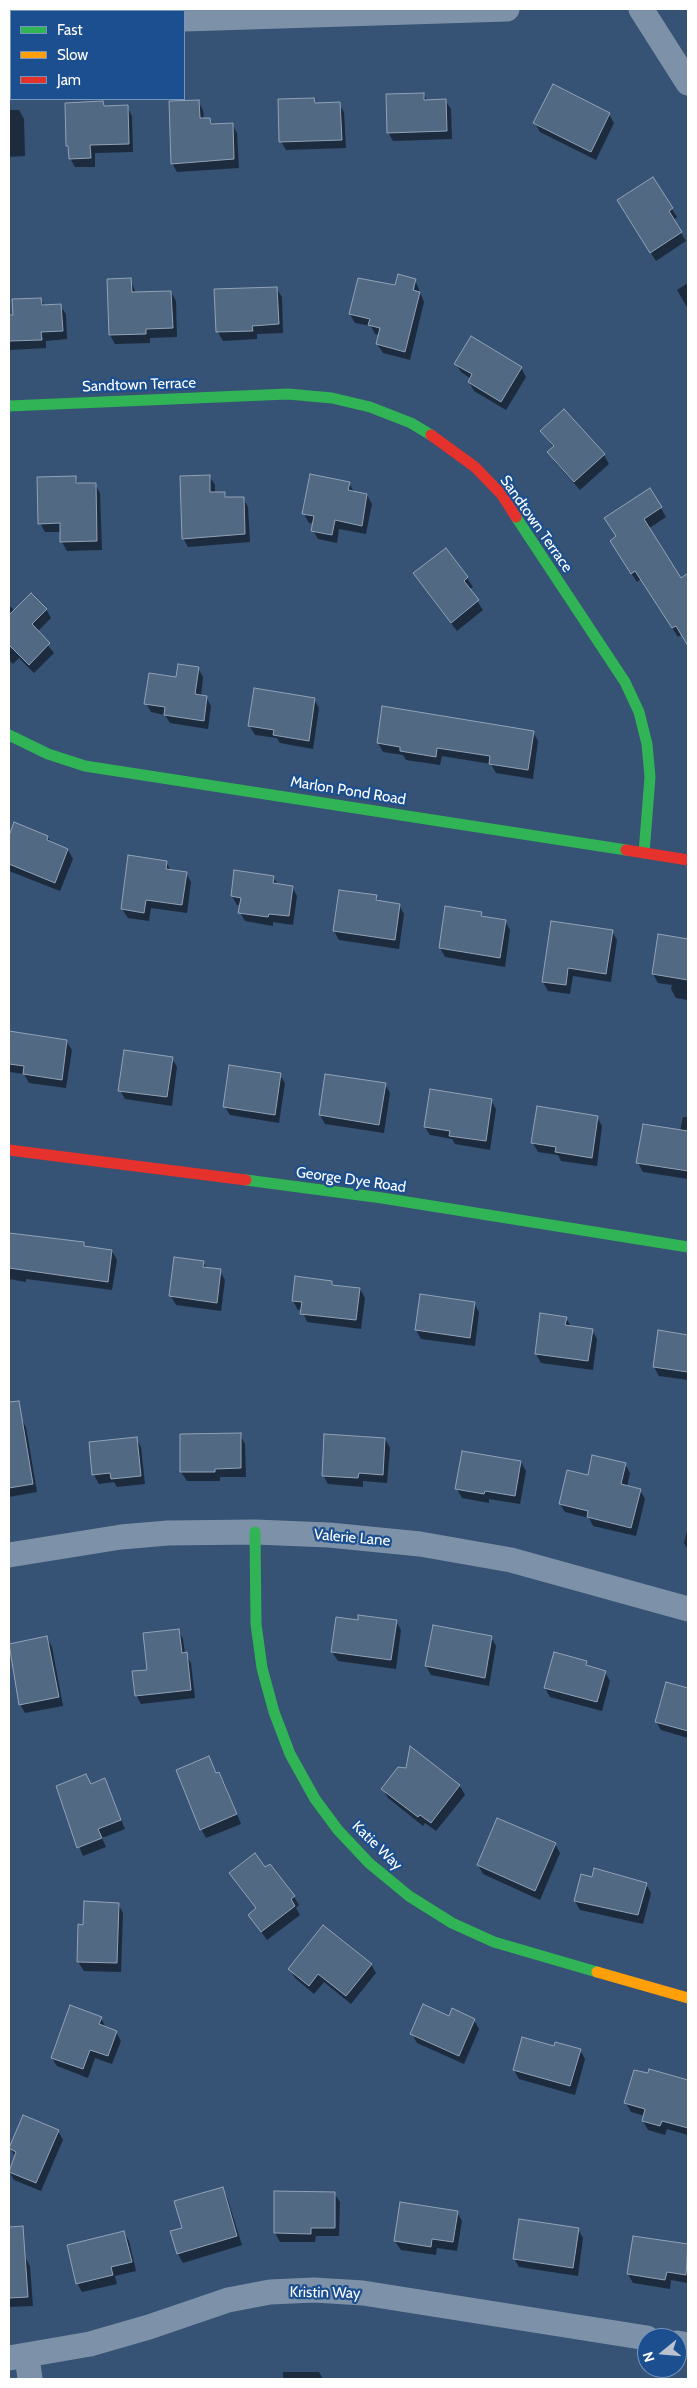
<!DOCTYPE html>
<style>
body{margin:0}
#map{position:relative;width:697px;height:2388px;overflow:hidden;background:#365274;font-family:Cabin,sans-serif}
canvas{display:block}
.frame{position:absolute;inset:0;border:10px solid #fff;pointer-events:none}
.legend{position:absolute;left:10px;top:10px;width:175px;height:90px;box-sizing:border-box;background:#1b4f8f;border:1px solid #7695bc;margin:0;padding:6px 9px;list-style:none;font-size:15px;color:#fff}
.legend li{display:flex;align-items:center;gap:10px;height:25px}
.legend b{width:25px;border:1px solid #7695bc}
.north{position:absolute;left:637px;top:2328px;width:50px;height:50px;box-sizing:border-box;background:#1b4f8f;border:1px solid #7695bc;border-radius:50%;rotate:253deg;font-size:14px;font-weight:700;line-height:20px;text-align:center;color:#fff}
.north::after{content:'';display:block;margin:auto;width:18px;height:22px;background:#b9c2ce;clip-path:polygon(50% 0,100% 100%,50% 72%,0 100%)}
</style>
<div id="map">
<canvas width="697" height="2388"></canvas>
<div class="frame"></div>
<ul class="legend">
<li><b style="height:6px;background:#30b455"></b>Fast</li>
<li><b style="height:6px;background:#ff9f0a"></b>Slow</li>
<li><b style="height:6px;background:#e5322d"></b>Jam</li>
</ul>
<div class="north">N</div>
</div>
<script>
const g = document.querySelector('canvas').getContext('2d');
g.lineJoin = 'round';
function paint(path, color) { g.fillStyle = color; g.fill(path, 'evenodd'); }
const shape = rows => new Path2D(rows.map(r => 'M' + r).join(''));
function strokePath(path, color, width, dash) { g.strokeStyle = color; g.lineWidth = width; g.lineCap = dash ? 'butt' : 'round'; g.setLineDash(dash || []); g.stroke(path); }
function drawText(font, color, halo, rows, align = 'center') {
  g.font = font + ' Cabin,sans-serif'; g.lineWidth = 4.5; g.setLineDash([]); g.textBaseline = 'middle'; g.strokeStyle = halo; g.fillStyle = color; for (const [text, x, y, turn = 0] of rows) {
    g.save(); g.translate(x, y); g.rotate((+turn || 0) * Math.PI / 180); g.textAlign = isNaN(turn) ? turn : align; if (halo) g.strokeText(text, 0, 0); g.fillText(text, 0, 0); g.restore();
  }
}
const shadow = shape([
 [423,94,428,101,445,100,451,109,452,139,393,141,388,132],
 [314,99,317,104,339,104,344,112,346,148,286,150,281,141],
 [198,101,203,110,204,119,210,119,213,125,232,124,237,133,239,168,177,172,172,163],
 [103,103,105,107,127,107,132,116,133,152,95,153,95,167,75,167,70,158,67,145],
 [9,110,19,110,24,119,25,156,9,157],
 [609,114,614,123,596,160,540,132,535,123],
 [672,209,677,217,673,220,686,241,656,261,623,210],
 [130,279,136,293,171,292,176,301,177,337,150,338,150,343,115,344,110,335,108,280],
 [415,280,424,302,410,360,383,353,377,344,380,335,375,334,371,326,355,323,350,314,396,286],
 [413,286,415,286,413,296],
 [688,283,688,309,677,290],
 [276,288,282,297,283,333,257,334,257,339,223,341,218,332],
 [41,299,45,306,60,306,66,314,67,339,46,341,46,348,10,350,9,316,14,316],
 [456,364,521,368,526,377,506,410,474,391,469,382,471,379,461,372],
 [541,431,604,455,609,464,580,490,554,461,549,452,554,448],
 [209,476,215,485,215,493,224,493,228,499,243,498,248,507,250,542,188,547,183,538],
 [75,478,79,484,95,484,100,493,102,550,67,551,62,542,61,532,45,532,40,523],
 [349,483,354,492,367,495,372,504,366,534,339,529,337,543,318,539,313,530,314,523,309,523,304,514],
 [650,490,666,517,648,529,681,580,687,576,688,578,688,644,682,634,678,637,641,579,637,582,616,550,618,537],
 [445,549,467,578,473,587,469,589,483,610,457,631,414,574],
 [9,605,15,611,46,609,51,618,37,632,54,653,34,673,19,658,13,664,9,660],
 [198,668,203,677,201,696,206,697,211,706,208,729,170,723,165,715,151,712,146,703,177,678],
 [314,699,319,708,313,749,280,743,277,738,255,735,250,726],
 [533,732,538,741,533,779,496,773,491,764,442,756,440,765,406,760,403,755,383,752,378,743],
 [15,824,48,837,52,844,68,850,73,859,60,891,9,871,9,839],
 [166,862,171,871,186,873,191,882,187,913,151,908,149,921,128,918,122,909],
 [273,877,278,885,292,887,297,896,293,925,273,922,273,926,245,921,240,912,241,905,237,905,232,896],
 [376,896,379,902,399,905,404,914,399,949,339,940,334,931],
 [446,907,481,913,484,918,505,921,510,930,505,967,445,957,440,948],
 [612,931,617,940,611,982,573,976,570,994,548,991,543,982],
 [659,935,688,940,688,1000,676,998,671,989,672,985,658,983,653,974],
 [9,1033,66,1041,72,1050,66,1088,29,1083,24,1074,10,1072],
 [172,1058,177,1067,172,1106,125,1099,120,1090],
 [280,1075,285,1083,279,1123,230,1115,225,1107],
 [385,1084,390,1093,384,1133,325,1124,320,1115],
 [491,1100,496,1109,490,1150,455,1144,452,1139,430,1135,425,1127],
 [597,1117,602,1126,597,1166,561,1161,558,1155,538,1152,533,1143],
 [683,1117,688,1117,688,1179,643,1172,638,1163,680,1131],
 [9,1234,59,1242,83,1243,86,1248,112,1251,117,1260,112,1290,26,1279,26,1282,9,1279],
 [203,1262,207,1269,220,1271,225,1280,221,1311,176,1305,171,1296],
 [332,1282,334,1286,360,1289,365,1298,361,1329,307,1322,302,1310,298,1310,293,1301],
 [421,1295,474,1303,479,1312,475,1346,421,1339,416,1330],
 [566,1318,572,1328,592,1330,597,1339,593,1370,541,1363,536,1354],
 [659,1332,688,1336,688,1380,659,1376,654,1367],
 [21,1419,26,1427,37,1492,9,1497,9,1421],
 [240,1435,245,1444,246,1477,220,1477,220,1481,187,1481,181,1472],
 [136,1438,141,1447,145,1484,117,1487,114,1482,99,1484,94,1475],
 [385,1439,390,1448,387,1483,363,1481,363,1487,328,1484,323,1475],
 [521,1462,526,1471,520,1504,489,1499,489,1503,462,1498,457,1489],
 [625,1464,630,1473,627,1487,640,1490,645,1499,636,1536,593,1526,589,1518,565,1512,560,1504,589,1476],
 [688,1527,688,1550,684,1543],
 [359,1621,396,1621,401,1630,396,1669,338,1661,332,1652],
 [178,1630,183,1639,185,1654,191,1663,195,1698,141,1704,136,1695],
 [491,1637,496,1646,489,1686,431,1675,426,1666],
 [47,1638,52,1647,63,1706,25,1713,20,1704,9,1645],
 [586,1662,589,1668,605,1672,610,1681,602,1711,550,1697,545,1688],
 [666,1683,688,1689,688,1738,661,1730,656,1721],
 [411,1748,460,1786,465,1795,436,1831,425,1823,423,1826,388,1798,383,1789,407,1770],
 [208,1758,217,1774,219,1773,224,1782,241,1824,206,1838,201,1829],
 [104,1780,125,1829,102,1838,106,1847,83,1856,66,1815,91,1785],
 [555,1844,560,1853,540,1900,483,1874,478,1865],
 [265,1869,294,1897,299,1905,296,1908,300,1915,267,1940,249,1915,257,1909,231,1873],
 [646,1884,651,1893,643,1924,580,1910,575,1901],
 [118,1904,123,1913,121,1972,84,1971,78,1962],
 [371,1964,376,1973,351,2004,324,1982,314,1994,295,1978,290,1969],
 [101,2018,106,2028,116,2032,121,2041,112,2064,95,2058,88,2078,57,2066,52,2058],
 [450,2018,474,2020,479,2029,464,2064,417,2043,412,2034],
 [555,2048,580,2050,585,2059,575,2095,519,2079,514,2070],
 [650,2071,688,2081,688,2135,667,2129,665,2135,648,2130,643,2121,645,2116,631,2112,626,2103],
 [58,2131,63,2140,41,2191,14,2180,9,2171,15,2157,11,2148],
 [222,2188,227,2197,242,2245,183,2263,178,2254,172,2232,183,2229],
 [334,2193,340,2202,339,2236,316,2236,315,2242,280,2242,275,2233],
 [457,2212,462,2221,457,2251,437,2248,436,2255,401,2250,395,2241],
 [578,2229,583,2238,578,2276,519,2267,514,2258],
 [124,2233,129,2241,136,2271,115,2276,117,2284,82,2292,77,2283],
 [634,2238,688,2246,688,2283,671,2280,670,2289,633,2283,628,2274],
 [25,2257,30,2266,33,2306,9,2307,9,2258],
 [283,2372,319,2372,323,2379,283,2379]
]);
const building = shape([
 [553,84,610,113,591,152,533,123,553,84],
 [424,93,424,100,446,99,447,131,387,133,386,94,424,93],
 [314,98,315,103,340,102,342,140,279,142,278,99,314,98],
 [199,100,200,118,210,118,211,124,233,123,234,159,171,164,169,101,199,100],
 [103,101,104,106,128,105,129,144,90,145,91,158,69,159,68,146,66,146,65,103,103,101],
 [653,177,673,208,669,211,682,232,650,253,617,200,653,177],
 [398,274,416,279,413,290,420,292,405,352,376,344,380,328,368,325,370,319,349,314,358,278,395,285,398,274],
 [131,278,132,292,171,291,173,328,146,329,146,334,109,335,107,279,131,278],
 [277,287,279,324,252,326,253,331,216,332,214,289,277,287],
 [41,298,42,305,61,304,63,331,41,332,42,340,9,341,9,315,13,315,12,299,41,298],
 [471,336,522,367,501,402,468,382,472,374,454,364,471,336],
 [564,409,605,454,574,482,547,452,554,446,540,431,564,409],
 [310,474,350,482,348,490,367,494,362,526,335,520,332,535,311,531,314,516,302,514,310,474],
 [210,475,210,492,225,492,225,497,244,497,245,534,182,539,180,476,210,475],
 [76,476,76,483,96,483,97,541,60,542,60,523,38,524,37,477,76,476],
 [650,488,662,507,644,519,681,578,688,573,688,646,676,626,672,628,635,571,631,574,610,541,616,536,604,518,650,488],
 [446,548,468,577,464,581,479,600,451,623,413,573,446,548],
 [31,593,47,609,32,624,50,643,29,665,9,645,9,615,31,593],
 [178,664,199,667,195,694,207,696,204,721,164,715,165,707,144,704,149,673,176,677,178,664],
 [254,688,315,698,309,741,273,735,274,730,248,726,254,688],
 [382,706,534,731,528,770,489,764,490,756,437,748,436,757,400,751,400,747,377,743,382,706],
 [14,822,48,836,47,840,68,849,55,883,9,864,9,836,14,822],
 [128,855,167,861,166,869,187,872,182,905,146,900,144,913,121,909,128,855],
 [234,870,274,876,273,883,293,886,289,916,269,914,268,917,238,913,241,898,231,896,234,870],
 [339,890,377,895,376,900,400,904,395,940,333,931,339,890],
 [445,906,482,912,481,916,506,920,500,958,439,948,445,906],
 [551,921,613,930,606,974,568,968,566,985,542,982,551,921],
 [658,934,688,939,688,980,652,974,658,934],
 [9,1031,67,1040,62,1080,23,1074,24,1066,9,1064,9,1031],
 [124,1050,173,1057,167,1097,118,1091,124,1050],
 [229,1065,281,1073,275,1115,223,1107,229,1065],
 [325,1074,386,1083,379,1125,319,1115,325,1074],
 [430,1089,492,1099,486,1141,449,1136,450,1131,424,1127,430,1089],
 [537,1106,598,1116,592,1158,555,1152,556,1147,531,1143,537,1106],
 [643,1124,688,1131,688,1171,636,1163,643,1124],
 [9,1233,84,1242,84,1246,112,1250,108,1282,9,1268,9,1233],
 [174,1257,204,1261,203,1267,221,1269,217,1303,169,1296,174,1257],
 [295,1276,332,1281,332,1285,360,1288,356,1320,300,1314,302,1302,292,1301,295,1276],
 [420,1294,475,1302,470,1338,415,1330,420,1294],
 [540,1313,567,1317,565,1325,593,1329,588,1361,535,1354,540,1313],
 [658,1330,688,1335,688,1372,653,1367,658,1330],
 [19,1401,33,1484,9,1488,9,1402,19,1401],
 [241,1433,241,1468,215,1469,215,1472,180,1472,180,1434,241,1433],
 [324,1434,385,1438,383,1475,359,1473,358,1478,322,1476,324,1434],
 [137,1437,141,1476,111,1479,110,1473,92,1475,89,1442,137,1437],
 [462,1451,521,1461,515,1496,485,1491,484,1494,455,1489,462,1451],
 [592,1455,626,1463,621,1484,641,1489,631,1528,587,1517,588,1511,559,1504,567,1470,588,1475,592,1455],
 [358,1615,397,1620,391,1660,331,1652,336,1617,358,1620,358,1615],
 [433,1625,492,1636,485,1678,425,1666,433,1625],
 [179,1629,182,1653,187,1652,191,1690,135,1696,132,1671,147,1670,143,1633,179,1629],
 [47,1636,59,1697,19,1705,9,1644,47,1636],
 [554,1652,587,1661,586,1665,606,1671,597,1702,544,1688,554,1652],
 [666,1682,688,1688,688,1731,655,1722,666,1682],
 [410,1746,460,1785,431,1823,420,1815,418,1817,381,1789,398,1767,406,1768,410,1746],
 [209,1756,216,1773,219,1772,237,1814,200,1830,176,1770,209,1756],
 [86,1774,91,1784,105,1778,121,1820,98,1829,102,1838,77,1848,56,1786,86,1774],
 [497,1818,556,1843,535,1891,477,1865,497,1818],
 [255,1853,265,1867,270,1864,295,1896,291,1899,295,1906,261,1932,248,1915,256,1908,229,1873,255,1853],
 [594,1868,647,1883,638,1915,574,1901,581,1874,592,1877,594,1868],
 [84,1901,119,1903,117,1963,77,1962,78,1924,83,1925,84,1901],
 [323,1925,372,1964,346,1996,318,1974,309,1986,288,1969,323,1925],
 [423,2004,449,2016,452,2008,475,2019,459,2056,410,2034,423,2004],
 [70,2005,102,2017,99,2024,117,2031,108,2056,90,2050,83,2069,51,2058,70,2005],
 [522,2037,554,2046,555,2042,581,2049,570,2086,513,2070,522,2037],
 [649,2069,688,2080,688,2128,662,2121,660,2126,642,2121,645,2109,624,2103,634,2070,648,2073,649,2069],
 [23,2115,59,2130,36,2183,9,2172,16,2152,9,2148,23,2115],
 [223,2187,237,2236,177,2254,170,2231,182,2228,174,2201,223,2187],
 [274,2191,335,2192,335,2228,311,2228,311,2234,274,2233,274,2191],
 [400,2202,458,2211,453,2242,432,2239,431,2247,394,2241,400,2202],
 [519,2219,579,2228,573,2268,513,2259,519,2219],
 [23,2226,28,2297,9,2298,9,2227,23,2226],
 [124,2231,132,2262,111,2267,113,2275,76,2284,67,2245,124,2231],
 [633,2236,688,2244,686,2275,667,2272,665,2280,627,2274,633,2236]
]);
const street = shape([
 [641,9,688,83],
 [184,19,507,9],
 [9,25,11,25],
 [9,1555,121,1537,168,1533,255,1532,329,1535,420,1544,511,1560,688,1609],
 [677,2343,688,2345],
 [27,2356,30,2379],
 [9,2358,90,2344,149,2327,228,2300,270,2292,314,2290,363,2293,647,2338]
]);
const fast = shape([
 [9,406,288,394,332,398,370,407,411,423,431,435],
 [516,517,625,682,639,712,647,744,650,777,644,853],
 [9,735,48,754,85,766,626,850],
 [246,1180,382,1198,688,1247],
 [255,1532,256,1624,262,1668,274,1712,290,1754,315,1799,338,1830,369,1863,409,1896,452,1923,494,1942,597,1972]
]);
const slow = shape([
 [597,1972,688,1998]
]);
const jam = shape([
 [431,435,475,467,502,495,516,517],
 [626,850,688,860],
 [9,1150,246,1180]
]);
const streetNames = [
 ["Sandtown Terrace",139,385,-2],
 ["Sandtown Terrace",536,524,55],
 ["Marlon Pond Road",348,791,9],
 ["George Dye Road",351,1180,8],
 ["Valerie Lane",352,1538,5],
 ["Katie Way",377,1846,44],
 ["Kristin Way",325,2293,1]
];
paint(shadow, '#0007');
paint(building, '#526984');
strokePath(building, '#92a2b6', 1);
strokePath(street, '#7d92a8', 25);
strokePath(fast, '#30b455', 11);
strokePath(slow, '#ff9f0a', 11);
strokePath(jam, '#e5322d', 11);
drawText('15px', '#fff', '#1b4f8f', streetNames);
</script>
